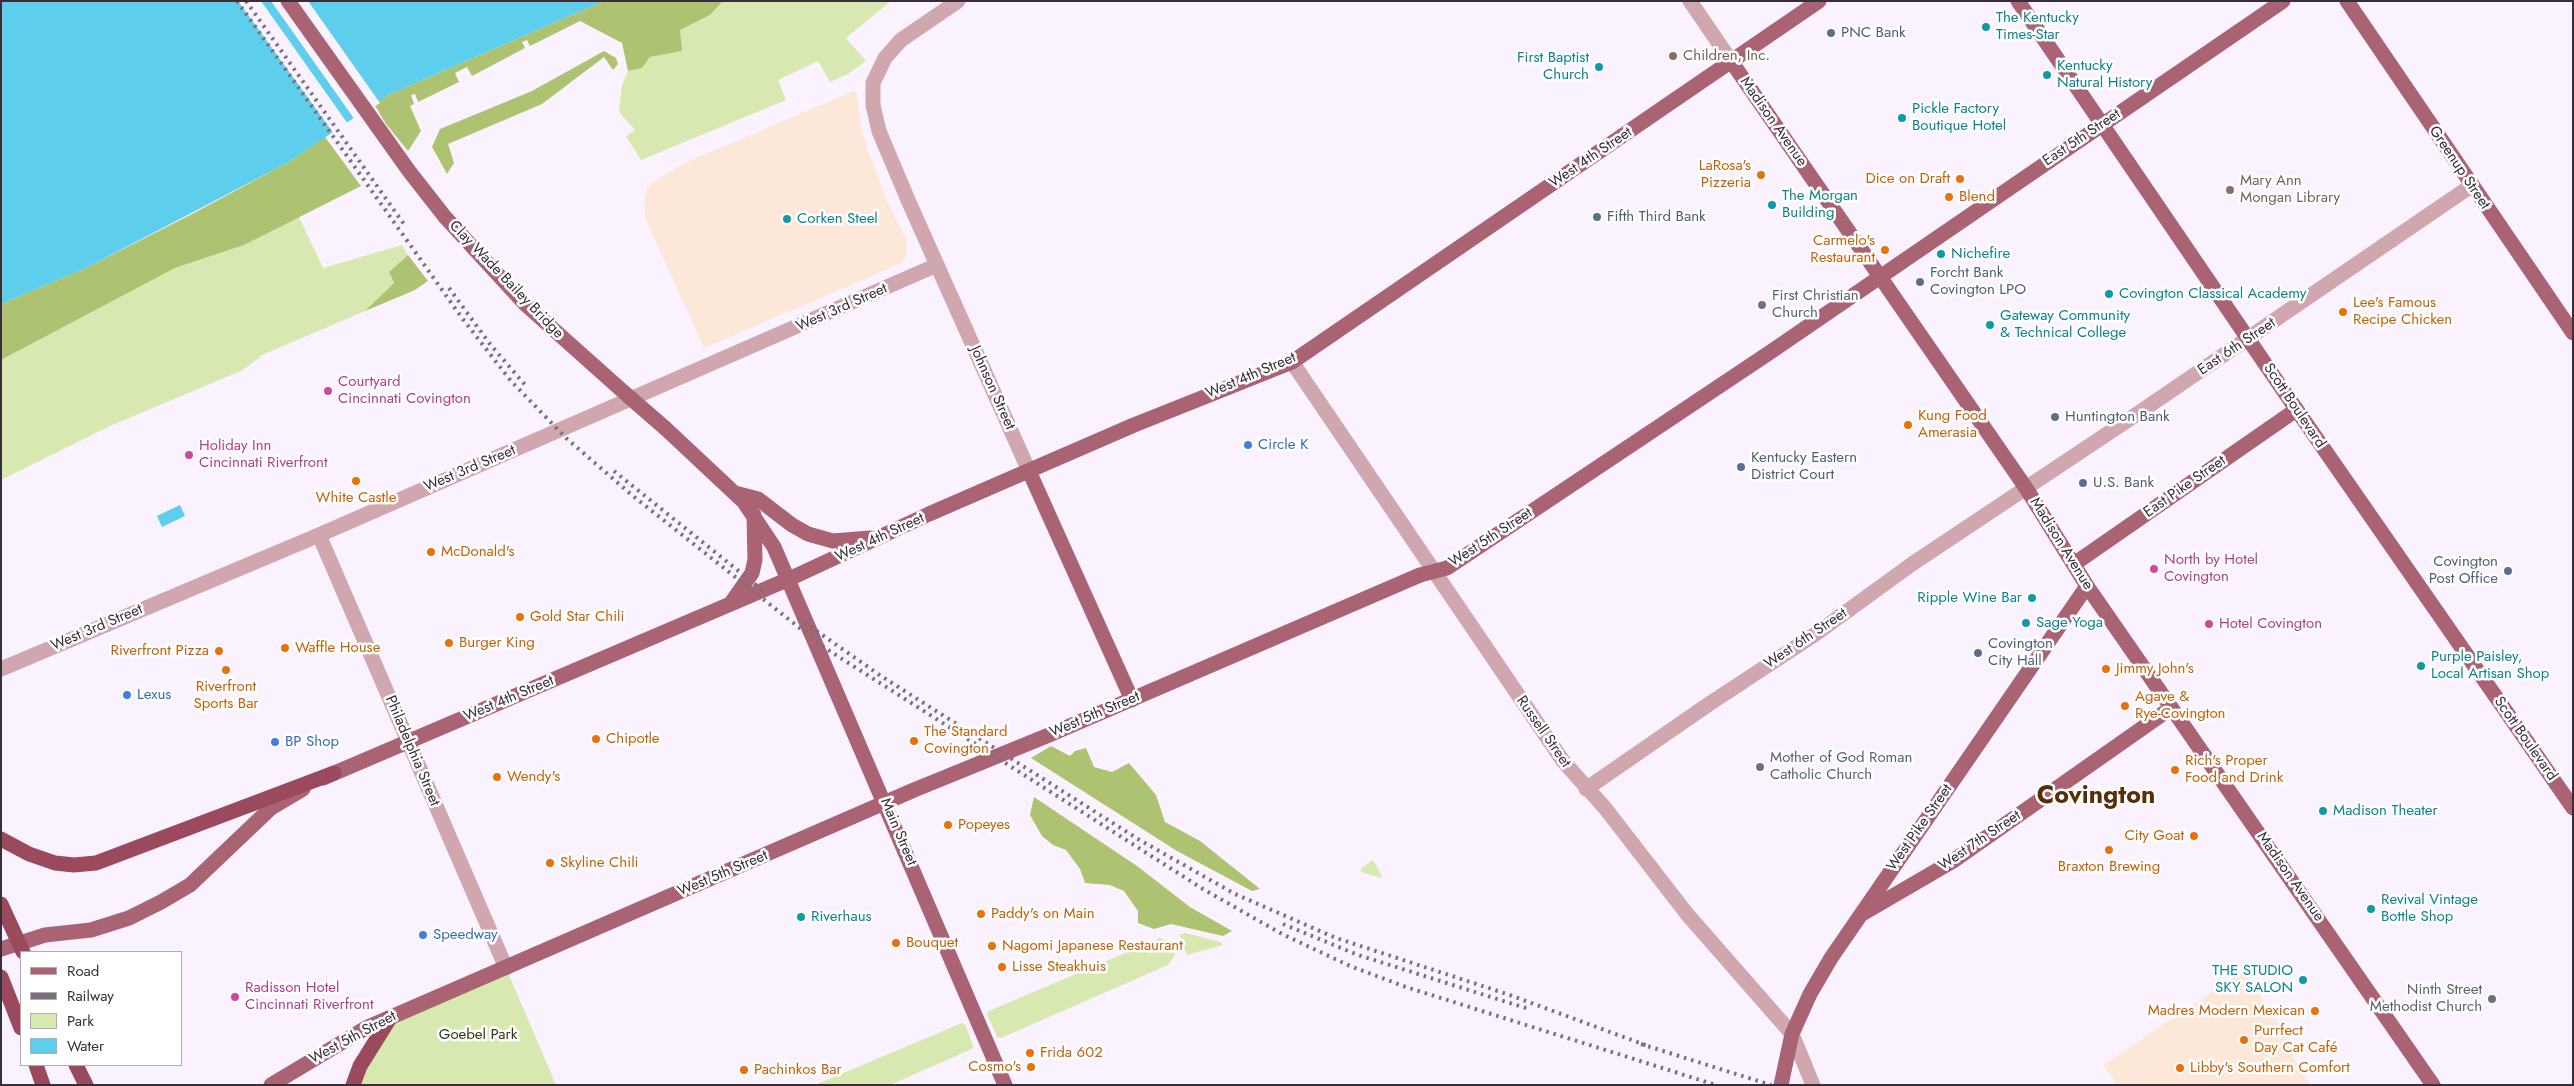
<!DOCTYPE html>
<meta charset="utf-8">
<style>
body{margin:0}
#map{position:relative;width:2574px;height:1086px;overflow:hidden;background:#fbf2ff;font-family:Jost,sans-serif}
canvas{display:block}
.frame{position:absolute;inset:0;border:2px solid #362e39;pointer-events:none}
.legend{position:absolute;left:20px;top:951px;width:162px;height:115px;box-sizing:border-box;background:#fff;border:1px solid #afabb0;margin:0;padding:6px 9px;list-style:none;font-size:15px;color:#362e39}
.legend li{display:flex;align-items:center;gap:10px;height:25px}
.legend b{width:25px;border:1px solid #afabb0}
</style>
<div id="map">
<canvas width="2574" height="1086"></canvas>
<div class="frame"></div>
<ul class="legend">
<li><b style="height:6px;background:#aa6372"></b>Road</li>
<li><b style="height:6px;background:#79707c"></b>Railway</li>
<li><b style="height:14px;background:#d8e8b1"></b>Park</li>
<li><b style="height:14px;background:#5dceeb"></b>Water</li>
</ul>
</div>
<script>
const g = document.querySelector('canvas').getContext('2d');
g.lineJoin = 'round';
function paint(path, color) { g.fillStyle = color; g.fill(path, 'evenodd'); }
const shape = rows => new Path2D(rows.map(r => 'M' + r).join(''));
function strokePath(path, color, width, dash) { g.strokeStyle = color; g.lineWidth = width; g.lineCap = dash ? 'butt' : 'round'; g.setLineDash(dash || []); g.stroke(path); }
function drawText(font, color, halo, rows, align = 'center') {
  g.font = font + ' Jost,sans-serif'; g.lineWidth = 5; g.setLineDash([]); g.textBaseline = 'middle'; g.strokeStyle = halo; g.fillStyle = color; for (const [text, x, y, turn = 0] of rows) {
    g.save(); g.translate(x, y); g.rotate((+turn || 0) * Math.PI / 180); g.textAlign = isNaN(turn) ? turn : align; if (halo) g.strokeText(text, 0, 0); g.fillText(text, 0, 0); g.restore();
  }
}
const industrial = shape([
 [854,91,857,94,862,133,887,201,907,241,906,256,902,263,704,348,645,218,644,199,647,189,652,182,689,161],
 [2243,971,2293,1044,2293,1058,2311,1085,2117,1085,2103,1065]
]);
const green = shape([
 [723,1,891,1,846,38,866,61,848,74,830,82,818,61,778,80,786,100,641,160,626,136,635,130,619,112,622,85,628,71,642,68,650,57,681,51,680,30,710,15],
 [299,217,323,268,402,245,408,255,389,272,394,283,365,311,262,355,243,370,110,426,1,480,1,360,175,268,244,245],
 [1373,860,1382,876,1381,878,1361,872,1361,868],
 [1186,933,1221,942,1223,945,1187,955,1179,934],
 [1160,938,1171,943,1174,948,1175,955,1168,965,1001,1038,997,1037,987,1014,989,1011],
 [506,968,556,1085,361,1085,366,1065,390,1018],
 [962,1023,965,1024,974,1048,890,1085,815,1085]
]);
const forest = shape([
 [604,1,723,1,710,15,680,30,682,51,650,57,642,68,628,71,622,43,580,21,530,46,527,40,522,42,525,48,472,76,467,67,455,73,459,82,418,102,415,94,411,95,414,104,410,106,421,131,408,151,386,124,374,104,388,95],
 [604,51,616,58,618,64,613,70,604,57,542,104,448,144,454,163,447,174,432,147,440,129,532,91],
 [325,137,361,186,244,245,175,268,1,360,1,304,86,268,192,214,287,163],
 [408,255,428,281,415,290,365,311,394,283,389,272],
 [1051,746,1070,756,1075,751,1086,748,1094,767,1112,772,1129,763,1156,795,1165,822,1200,841,1260,889,1252,891,1177,851,1031,758],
 [1034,797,1137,866,1190,907,1232,931,1223,936,1171,924,1154,929,1138,923,1138,911,1124,891,1110,885,1085,883,1080,869,1066,850,1053,845,1042,836,1030,815]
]);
const water = shape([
 [1,1,604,1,388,95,287,163,86,268,1,304],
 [180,505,185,516,162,527,157,516]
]);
const pier = shape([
 [238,1,261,1,348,124,334,134],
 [271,1,308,1,380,103,355,120]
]);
const minor = shape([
 [958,1,901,40,885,58,873,83,873,105,879,131,908,200,1029,471],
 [1690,1,1731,61],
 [1292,362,1563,761,1605,808,1687,914,1792,1034,1813,1085],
 [319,535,506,968],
 [1,669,319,535,937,265],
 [1586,789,1709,704,1817,633,1912,564,2137,414,2471,186]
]);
const major = shape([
 [288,1,409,171,445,217,525,304,627,395],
 [2018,1,2283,390,2573,808],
 [2347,1,2573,333],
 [1731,61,2026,488,2087,586,2433,1085],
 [665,428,744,502,774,547,1005,1085],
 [1029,471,1132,700],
 [735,493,758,499,792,525,808,534,833,541,870,538],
 [2074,564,2296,410],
 [731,603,752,573,755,560,754,515],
 [323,778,789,579,929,514,1134,425,1292,362,1819,1],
 [1862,914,1953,861,2171,708],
 [1,949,45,935,91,930,129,918,161,902,190,885,271,808,303,789],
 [271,1085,366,1028,914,790,1049,735,1420,575,1447,568,1769,353,2283,1],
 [1781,1085,1792,1034,1810,994,1831,958,2087,586]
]);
const highway = shape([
 [1,839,29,854,55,863,74,865,96,863,334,773],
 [1,977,21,1028],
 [36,1065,43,1085],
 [76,1065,86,1085],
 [353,1085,360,1066,390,1018]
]);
const rail = shape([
 [237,1,462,318,511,381,566,438,633,496,825,648,1203,889,1282,934,1350,966,1406,987,1716,1085],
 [246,1,406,227],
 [449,288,490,344,526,386],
 [614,471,766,593],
 [798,618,881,676,1138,839,1235,894,1336,938,1507,994,1648,1046],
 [1283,924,1358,955,1529,1009],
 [1641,1044,1771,1085]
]);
const majorBridge = shape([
 [627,395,665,428]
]);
const highwayBridge = shape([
 [1,904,23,952]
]);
const markers = [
 [1986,27,5,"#0f9aa8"],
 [1831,33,5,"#5c6f8a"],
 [1673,56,5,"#8d6e63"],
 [1599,67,5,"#0f9aa8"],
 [2047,75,5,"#0f9aa8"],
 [1902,118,5,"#0f9aa8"],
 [1761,175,5,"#e8710a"],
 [1960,179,5,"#e8710a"],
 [2230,190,5,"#8d6e63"],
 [1949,197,5,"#e8710a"],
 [1772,205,5,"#0f9aa8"],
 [1597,217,5,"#5c6f8a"],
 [787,219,5,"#0f9aa8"],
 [1885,250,5,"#e8710a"],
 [1941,254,5,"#0f9aa8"],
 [1920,282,5,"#5c6f8a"],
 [2109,294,5,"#0f9aa8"],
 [1762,305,5,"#6b7280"],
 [2343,312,5,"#e8710a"],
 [1990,325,5,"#0f9aa8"],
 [328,391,5,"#d1479c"],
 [2055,417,5,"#5c6f8a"],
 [1908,425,5,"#e8710a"],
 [1248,445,5,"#3f7fe0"],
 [189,455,5,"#d1479c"],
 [1741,467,5,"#5c6f8a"],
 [356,481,5,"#e8710a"],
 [2083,483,5,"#5c6f8a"],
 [431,552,5,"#e8710a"],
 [2154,569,5,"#d1479c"],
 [2508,571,5,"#5c6f8a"],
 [2032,598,5,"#0f9aa8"],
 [520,617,5,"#e8710a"],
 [2026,623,5,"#0f9aa8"],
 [2209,624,5,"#d1479c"],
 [449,643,5,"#e8710a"],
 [285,648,5,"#e8710a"],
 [219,651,5,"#e8710a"],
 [1978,653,5,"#5c6f8a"],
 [2421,666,5,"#0f9aa8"],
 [2106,669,5,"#e8710a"],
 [226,670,5,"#e8710a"],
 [127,695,5,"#3f7fe0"],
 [2125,706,5,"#e8710a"],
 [596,739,5,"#e8710a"],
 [914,741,5,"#e8710a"],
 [275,742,5,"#3f7fe0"],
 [1760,767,5,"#6b7280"],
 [2175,770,5,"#e8710a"],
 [497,777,5,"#e8710a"],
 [2323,811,5,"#0f9aa8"],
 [948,825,5,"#e8710a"],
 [2194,836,5,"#e8710a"],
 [2109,850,5,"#e8710a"],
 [550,863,5,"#e8710a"],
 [2371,909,5,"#0f9aa8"],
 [981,914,5,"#e8710a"],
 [801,917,5,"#0f9aa8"],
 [423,935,5,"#3f7fe0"],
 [896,943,5,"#e8710a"],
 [992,946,5,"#e8710a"],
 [1002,967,5,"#e8710a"],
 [2303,980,5,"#0f9aa8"],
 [235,997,5,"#d1479c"],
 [2492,999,5,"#6b7280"],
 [2315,1011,5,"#e8710a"],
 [2244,1040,5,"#e8710a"],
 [1030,1053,5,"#e8710a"],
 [1031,1067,5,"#e8710a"],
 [2180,1068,5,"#e8710a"],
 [744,1070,5,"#e8710a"]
];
const cultureNames = [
 ["The Kentucky",1996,18],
 ["Times-Star",1996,35],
 ["First Baptist",1589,58,"right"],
 ["Church",1589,75,"right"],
 ["Kentucky",2057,66],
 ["Natural History",2057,83],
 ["Pickle Factory",1912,109],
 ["Boutique Hotel",1912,126],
 ["The Morgan",1782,196],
 ["Building",1782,213],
 ["Corken Steel",797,219],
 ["Nichefire",1951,254],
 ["Covington Classical Academy",2119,294],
 ["Gateway Community",2000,316],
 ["& Technical College",2000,333],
 ["Ripple Wine Bar",2022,598,"right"],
 ["Sage Yoga",2036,623],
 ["Purple Paisley,",2431,657],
 ["Local Artisan Shop",2431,674],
 ["Madison Theater",2333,811],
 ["Revival Vintage",2381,900],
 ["Bottle Shop",2381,917],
 ["Riverhaus",811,917],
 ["THE STUDIO",2293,971,"right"],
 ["SKY SALON",2293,988,"right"]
];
const serviceNames = [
 ["PNC Bank",1841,33],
 ["Fifth Third Bank",1607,217],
 ["Forcht Bank",1930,273],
 ["Covington LPO",1930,290],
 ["Huntington Bank",2065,417],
 ["Kentucky Eastern",1751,458],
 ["District Court",1751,475],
 ["U.S. Bank",2093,483],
 ["Covington",2498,562,"right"],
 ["Post Office",2498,579,"right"],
 ["Covington",1988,644],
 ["City Hall",1988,661]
];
const educationNames = [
 ["Children, Inc.",1683,56],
 ["Mary Ann",2240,181],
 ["Mongan Library",2240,198]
];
const streetNames = [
 ["Madison Avenue",1773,122,55],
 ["East 5th Street",2082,138,-34],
 ["West 4th Street",1591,158,-34],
 ["Greenup Street",2459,168,56],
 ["Clay Wade Bailey Bridge",506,280,46],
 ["West 3rd Street",842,308,-24],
 ["East 6th Street",2237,347,-34],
 ["West 4th Street",1251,376,-23],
 ["Johnson Street",992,388,66],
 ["Scott Boulevard",2294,406,56],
 ["West 3rd Street",470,469,-23],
 ["East Pike Street",2185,487,-35],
 ["West 4th Street",880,538,-25],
 ["West 5th Street",1491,538,-33],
 ["Madison Avenue",2061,544,58],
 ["West 3rd Street",97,628,-23],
 ["West 6th Street",1806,639,-34],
 ["West 4th Street",509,699,-23],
 ["West 5th Street",1095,715,-23],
 ["Russell Street",1543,732,55],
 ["Scott Boulevard",2525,739,55],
 ["Philadelphia Street",412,751,67],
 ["West Pike Street",1920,828,-55],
 ["Main Street",898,832,67],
 ["West 7th Street",1980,841,-34],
 ["West 5th Street",723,874,-23],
 ["Madison Avenue",2290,877,55],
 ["West 5th Street",353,1038,-28]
];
const foodNames = [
 ["LaRosa's",1751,166,"right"],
 ["Pizzeria",1751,183,"right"],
 ["Dice on Draft",1950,179,"right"],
 ["Blend",1959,197],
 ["Carmelo's",1875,241,"right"],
 ["Restaurant",1875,258,"right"],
 ["Lee's Famous",2353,303],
 ["Recipe Chicken",2353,320],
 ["Kung Food",1918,416],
 ["Amerasia",1918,433],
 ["White Castle",356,498,"center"],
 ["McDonald's",441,552],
 ["Gold Star Chili",530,617],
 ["Burger King",459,643],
 ["Waffle House",295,648],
 ["Riverfront Pizza",209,651,"right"],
 ["Jimmy John's",2116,669],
 ["Riverfront",226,687,"center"],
 ["Sports Bar",226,704,"center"],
 ["Agave &",2135,697],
 ["Rye-Covington",2135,714],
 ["The Standard",924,732],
 ["Covington",924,749],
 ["Chipotle",606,739],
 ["Rich's Proper",2185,761],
 ["Food and Drink",2185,778],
 ["Wendy's",507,777],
 ["Popeyes",958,825],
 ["City Goat",2184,836,"right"],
 ["Skyline Chili",560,863],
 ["Braxton Brewing",2109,867,"center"],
 ["Paddy's on Main",991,914],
 ["Bouquet",906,943],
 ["Nagomi Japanese Restaurant",1002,946],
 ["Lisse Steakhuis",1012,967],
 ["Madres Modern Mexican",2305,1011,"right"],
 ["Purrfect",2254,1031],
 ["Day Cat Café",2254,1048],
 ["Frida 602",1040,1053],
 ["Cosmo's",1021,1067,"right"],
 ["Libby's Southern Comfort",2190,1068],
 ["Pachinkos Bar",754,1070]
];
const worshipNames = [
 ["First Christian",1772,296],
 ["Church",1772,313],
 ["Mother of God Roman",1770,758],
 ["Catholic Church",1770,775],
 ["Ninth Street",2482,990,"right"],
 ["Methodist Church",2482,1007,"right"]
];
const hotelNames = [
 ["Courtyard",338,382],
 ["Cincinnati Covington",338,399],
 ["Holiday Inn",199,446],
 ["Cincinnati Riverfront",199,463],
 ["North by Hotel",2164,560],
 ["Covington",2164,577],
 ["Hotel Covington",2219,624],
 ["Radisson Hotel",245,988],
 ["Cincinnati Riverfront",245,1005]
];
const shopNames = [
 ["Circle K",1258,445],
 ["Lexus",137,695],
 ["BP Shop",285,742],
 ["Speedway",433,935]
];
const parkNames = [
 ["Goebel Park",478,1035]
];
const townNames = [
 ["Covington",2096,797]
];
paint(industrial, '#fde7d9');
paint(green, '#d8e8b1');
paint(forest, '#adc371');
paint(water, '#5dceeb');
paint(pier, '#fbf2ff');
strokePath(minor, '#d0a7ae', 15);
strokePath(major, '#aa6372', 15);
strokePath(highway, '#9b4a5d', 15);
strokePath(rail, '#79707c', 4, [2.5, 5]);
strokePath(majorBridge, '#aa6372', 15);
strokePath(highwayBridge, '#9b4a5d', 15);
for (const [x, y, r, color] of markers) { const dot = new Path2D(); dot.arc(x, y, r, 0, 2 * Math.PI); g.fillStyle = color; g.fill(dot); strokePath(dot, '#fff', 2); }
drawText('15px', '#0d838f', '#fff', cultureNames, 'left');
drawText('15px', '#4e5e75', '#fff', serviceNames, 'left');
drawText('15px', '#785e54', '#fff', educationNames, 'left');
drawText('15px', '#362e39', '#fff', streetNames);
drawText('15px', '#c56008', '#fff', foodNames, 'left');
drawText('15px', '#5b616d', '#fff', worshipNames, 'left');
drawText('15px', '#b23c85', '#fff', hotelNames, 'left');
drawText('15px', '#366cbe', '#fff', shopNames, 'left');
drawText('15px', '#2f3815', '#fff', parkNames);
drawText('bold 25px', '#592d08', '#fff', townNames);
</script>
